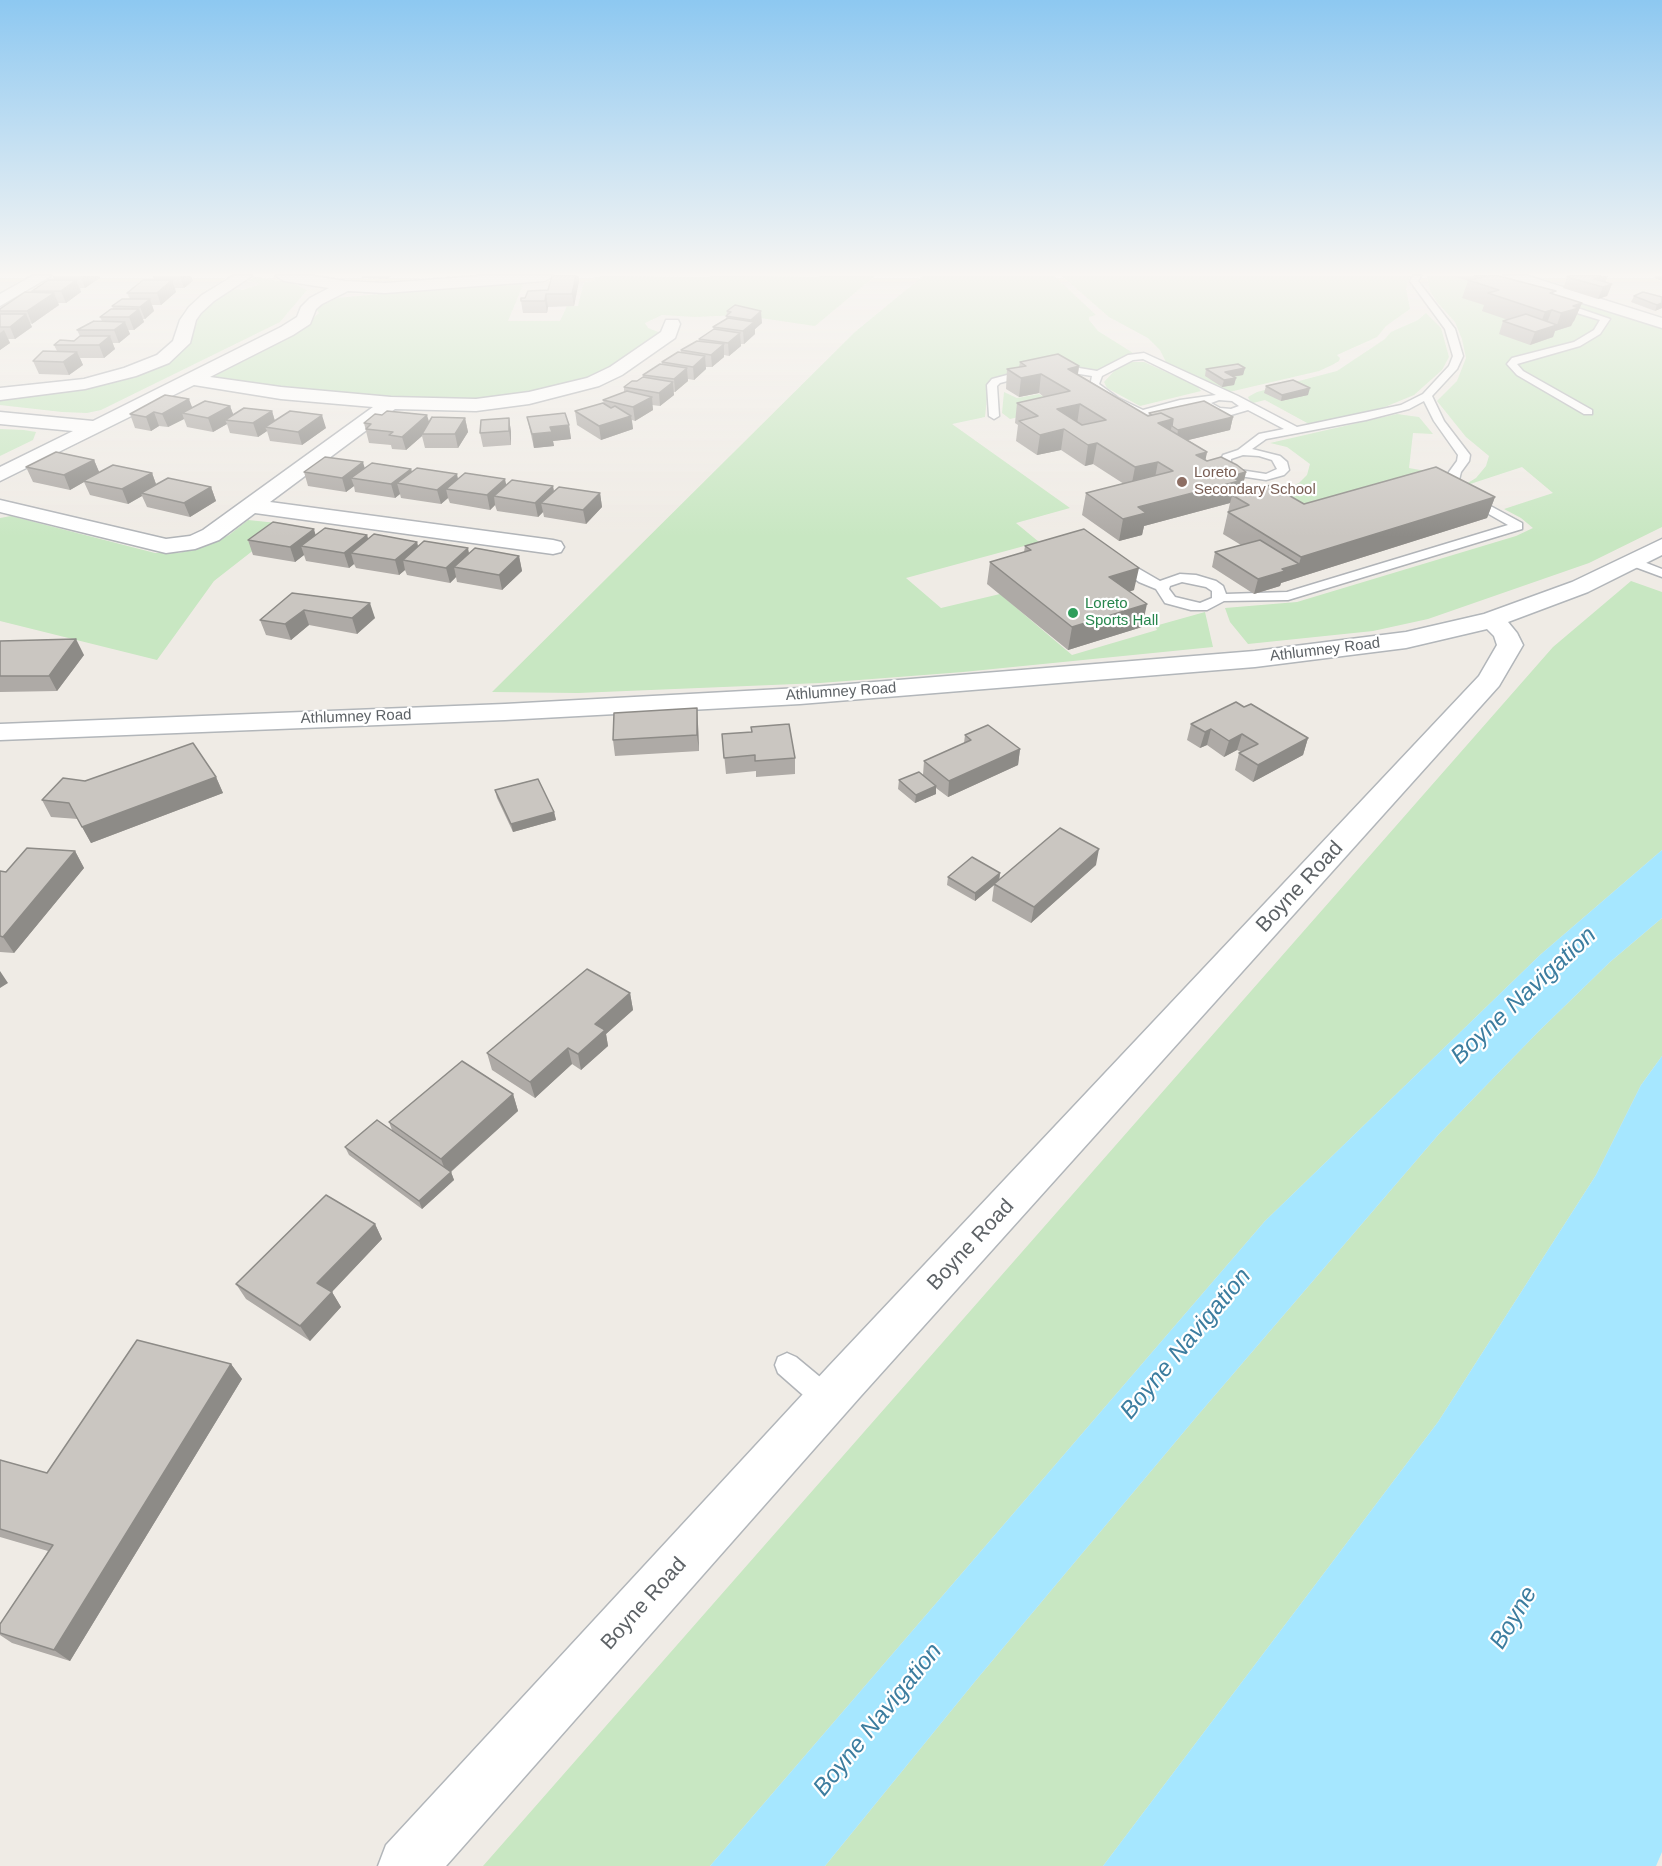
<!DOCTYPE html>
<style>
body{margin:0}
canvas{display:block;background:#efebe5}
</style>
<canvas width="1662" height="1866"></canvas>
<script>
const g = document.querySelector('canvas').getContext('2d');
g.lineJoin = 'round';
function paint(path, color) { g.fillStyle = color; g.fill(path, 'evenodd'); }
const shape = rows => new Path2D(rows.map(r => 'M' + r).join(''));
function strokePath(path, color, width, dash) { g.strokeStyle = color; g.lineWidth = width; g.lineCap = dash ? 'butt' : 'round'; g.setLineDash(dash || []); g.stroke(path); }
function drawText(font, color, halo, rows, align = 'center') {
  g.font = font + ' Arial,sans-serif'; g.lineWidth = 4.5; g.setLineDash([]); g.textBaseline = 'middle'; g.strokeStyle = halo; g.fillStyle = color; for (const [text, x, y, turn = 0] of rows) {
    g.save(); g.translate(x, y); g.rotate((+turn || 0) * Math.PI / 180); g.textAlign = isNaN(turn) ? turn : align; if (halo) g.strokeText(text, 0, 0); g.fillText(text, 0, 0); g.restore();
  }
}
const green = shape([
 [875,276,815,326,740,315,695,317,662,315,645,323,648,328,658,332,658,335,613,366,580,382,506,398,457,401,386,398,296,391,213,377,294,335,319,313,315,308,337,298,525,280,508,321,560,321,567,306,578,306,584,282,594,281,595,277],
 [923,276,1054,276,1096,315,1089,317,1089,320,1098,331,1133,353,1097,370,1055,364,988,387,985,417,952,424,1070,508,1016,523,1039,542,906,578,941,608,1000,594,1072,655,1157,630,1155,626,1205,612,1213,647,963,672,820,683,578,693,492,692,855,332],
 [1062,276,1410,276,1406,289,1410,309,1386,326,1377,337,1337,355,1340,358,1339,361,1332,365,1319,371,1225,393,1166,362,1160,350,1148,338,1109,317],
 [1427,276,1493,276,1662,327,1662,527,1589,563,1428,619,1373,631,1248,644,1230,622,1225,608,1297,602,1516,536,1533,528,1521,518,1504,509,1553,493,1522,467,1461,487,1476,478,1486,466,1489,456,1466,437,1437,401,1457,381,1466,358,1462,339,1455,322,1437,302,1430,291],
 [255,277,293,283,307,290,280,322,101,410,87,413,62,412,0,405,0,398,60,391,177,355,189,345,201,311,229,289,243,290,260,284,248,281],
 [1426,313,1441,328,1449,357,1442,370,1414,395,1380,409,1309,424,1265,400,1253,403,1250,401,1248,397,1257,392,1337,371,1385,339,1391,332,1418,320],
 [1132,362,1144,362,1197,386,1201,391,1140,406,1107,388,1104,382,1118,367],
 [1004,392,1017,398,1039,394,1061,407,1010,419,1002,413],
 [1397,414,1419,417,1433,434,1413,433,1409,468,1431,472,1308,515,1282,491,1299,483,1307,475,1310,464,1287,447,1270,443],
 [0,429,24,430,36,432,33,440,0,456],
 [11,516,155,553,179,553,209,545,229,535,248,520,287,524,214,581,157,660,0,621,0,518],
 [1631,581,1662,592,1662,850,1540,955,1265,1221,710,1866,483,1866,1553,647],
 [1662,918,1662,1056,1641,1085,1596,1175,1438,1422,1103,1866,825,1866,977,1679,1198,1415,1439,1134,1539,1031,1610,962]
]);
const water = shape([
 [1662,850,1662,918,1610,962,1539,1031,1439,1134,1198,1415,977,1679,825,1866,710,1866,1265,1221,1540,955],
 [1662,1056,1662,1852,1656,1866,1103,1866,1438,1422,1596,1175,1641,1085]
]);
const lane = shape([
 [1413,276,1421,276,1418,281,1455,329,1463,356,1457,369,1432,396,1444,421,1470,455,1469,461,1461,472,1457,488,1522,523,1522,529,1288,600,1224,601,1207,610,1191,610,1165,603,1156,589,1139,582,1112,562,1114,559,1122,559,1160,581,1180,574,1196,575,1216,581,1223,586,1226,594,1287,592,1508,525,1445,489,1449,472,1457,461,1458,455,1434,421,1424,401,1409,409,1366,420,1266,439,1252,449,1280,456,1287,462,1289,470,1284,475,1266,480,1233,475,1219,465,1223,455,1238,450,1259,434,1284,429,1248,410,1231,415,1217,414,1200,403,1142,416,1110,402,1090,387,1092,376,1061,371,1041,372,1000,383,997,386,999,416,994,419,989,416,987,385,992,379,1041,366,1061,365,1097,371,1128,355,1144,353,1238,396,1297,427,1401,405,1423,394,1449,366,1453,356,1445,329,1410,281,1413,276],
 [1143,359,1216,395,1180,400,1143,410,1118,398,1099,384,1102,376,1133,360,1143,359],
 [1219,400,1232,401,1239,406,1231,409,1220,408,1211,403,1219,400],
 [1243,455,1259,456,1272,460,1277,469,1266,474,1240,470,1231,464,1231,459,1243,455],
 [1182,582,1206,587,1212,591,1212,598,1200,603,1175,597,1169,589,1170,586,1182,582],
 [1554,302,1560,302,1610,319,1600,334,1580,346,1517,364,1523,371,1592,410,1592,414,1584,414,1517,375,1507,364,1512,358,1574,342,1594,330,1600,320,1554,306,1554,302],
 [1631,557,1662,569,1662,577,1627,564,1625,561,1631,557],
 [787,1353,796,1357,837,1391,840,1400,837,1409,828,1412,819,1409,778,1373,775,1365,778,1357,787,1353]
]);
const street = shape([
 [32,276,51,276,0,306,0,294,32,276],
 [233,276,252,276,214,301,201,313,196,320,190,343,169,363,136,376,85,389,0,400,0,388,84,379,124,368,157,355,173,341,180,320,189,307,202,295,233,276],
 [276,276,313,276,345,281,385,283,481,276,553,276,545,281,385,293,348,291,322,304,316,309,310,324,293,335,210,377,281,387,391,397,476,399,529,392,587,378,610,367,661,332,666,320,678,320,680,324,675,338,622,375,599,386,529,404,476,411,395,409,270,502,553,540,561,542,564,547,561,552,553,554,255,513,219,540,195,549,166,553,0,512,0,500,166,539,190,536,203,530,373,407,281,399,194,385,0,481,0,467,73,431,0,424,0,412,93,421,281,327,297,317,301,307,310,298,329,288,284,281,276,276],
 [1503,276,1528,276,1662,318,1662,328,1506,279,1503,276]
]);
const secondary = shape([
 [1662,539,1662,555,1588,592,1508,622,1517,633,1523,645,1499,686,860,1397,446,1866,378,1866,386,1845,828,1367,1479,676,1497,645,1494,636,1487,629,1406,648,1255,667,800,704,505,720,0,740,0,724,505,704,800,688,1255,651,1406,632,1484,614,1572,582,1662,539]
]);
const wall = shape([
 [53,276,99,276,100,278,85,288,80,288,81,292,66,303,58,303,59,305,32,324,30,323,32,327,15,339,8,339,10,343,0,350,0,309,33,293,32,291,54,280],
 [153,276,191,276,193,281,184,288,175,288,176,292,161,305,152,305,154,311,145,319,143,319,144,322,134,330,128,330,130,334,119,343,112,343,115,349,104,358,80,358,83,365,69,375,39,374,33,361,57,351,54,345,74,341,80,336,77,330,102,321,100,317,113,309,112,306,130,299,127,293,154,280],
 [362,276,391,276,388,279,362,278],
 [552,276,579,276,579,281,574,306,548,307,547,313,523,313,521,301,548,290],
 [1453,276,1499,276,1582,303,1574,321,1573,322,1571,326,1555,331,1553,337,1530,345,1499,334,1503,321,1508,320,1482,311,1484,305,1462,298,1468,281],
 [1569,276,1608,276,1605,282,1612,284,1607,296,1598,299,1563,288,1567,277],
 [1655,276,1662,276,1662,281,1654,278],
 [1634,296,1662,297,1662,308,1655,311,1631,302],
 [735,305,762,323,755,329,755,334,744,344,741,344,741,346,729,356,724,355,724,357,712,367,706,367,706,369,694,380,688,379,688,381,675,392,673,392,674,395,660,406,652,405,653,410,635,421,632,420,633,429,601,440,577,425,575,411,604,404,603,400,624,392,624,387,637,381,643,377,643,375,662,364,662,362,681,353,681,350,699,341,699,339,714,330,713,327,726,320,727,311],
 [1020,362,1079,366,1078,374,1148,416,1149,416,1149,413,1233,417,1230,430,1188,440,1207,452,1205,460,1246,472,1241,493,1304,504,1495,497,1487,518,1281,583,1280,586,1254,594,1212,567,1215,552,1241,545,1223,534,1230,503,1144,526,1142,535,1119,541,1082,515,1086,493,1124,484,1093,464,1085,466,1061,450,1037,455,1016,441,1018,425,1015,423,1017,403,1044,397,1039,393,1019,397,1006,389,1007,369,1019,367],
 [1245,368,1243,375,1233,377,1236,378,1234,385,1222,387,1205,376,1206,369],
 [1266,386,1308,395,1281,401,1264,393],
 [230,406,233,414,272,411,275,421,326,428,302,445,270,441,267,431,258,437,230,433,227,424,213,432,187,427,184,419,168,427,159,426,151,431,135,428,130,414,193,408],
 [527,417,569,425,571,439,553,441,554,446,534,448],
 [465,418,468,432,458,448,425,448,422,436,406,450,392,449,391,445,369,443,364,423,429,422],
 [509,418,511,432,511,445,483,447,480,433],
 [94,460,99,472,152,473,156,484,211,487,216,501,190,517,147,507,142,496,128,504,90,495,84,482,70,490,33,482,26,467],
 [365,468,411,469,412,472,458,479,506,485,553,486,554,491,600,493,602,507,586,524,544,517,543,512,538,517,497,511,495,505,490,510,450,503,448,498,441,504,401,498,400,494,395,498,355,492,354,486,346,492,308,486,304,472],
 [316,535,367,535,368,539,417,542,418,547,469,554,519,556,522,571,502,590,457,582,456,577,450,583,407,575,405,570,399,575,356,568,354,564,349,568,306,561,304,555,295,562,253,555,248,540],
 [1025,546,1134,590,1129,592,1142,627,1068,650,987,584,990,562,1024,552],
 [292,593,375,618,357,634,309,625,291,640,266,635,260,620],
 [0,641,84,655,57,691,0,692],
 [1244,707,1308,738,1303,755,1253,782,1235,770,1239,753,1241,752,1237,750,1224,757,1207,745,1200,748,1187,740,1191,724],
 [698,724,699,751,615,756,613,740],
 [722,734,795,758,795,774,756,777,756,771,726,774],
 [965,735,1020,749,1018,765,948,797,936,788,936,794,915,803,898,789,899,780,923,775,924,761,964,743],
 [216,777,223,793,91,843,78,819,51,817,42,800,85,781],
 [495,790,554,812,556,820,513,832,497,798],
 [75,851,84,868,14,953,0,952,0,871,6,872],
 [1096,865,1031,923,992,901,994,885,975,901,947,885,948,877,1000,873,999,880],
 [630,993,633,1010,606,1034,608,1046,581,1070,572,1064,535,1098,492,1070,487,1053],
 [513,1094,518,1111,451,1172,454,1180,422,1209,349,1155,345,1147,392,1130,389,1122],
 [375,1224,382,1239,332,1292,341,1307,310,1341,246,1299,236,1284],
 [231,1364,242,1379,70,1661,12,1643,0,1635,0,1633,48,1551,0,1537,0,1460,47,1473]
]);
const shadedWall = shape([
 [81,276,99,276,100,278,85,288],
 [180,276,191,276,193,281,184,288],
 [576,276,579,276,579,281,574,306,572,294],
 [1601,276,1608,276,1604,285,1594,279],
 [76,280,81,292,66,303,61,291],
 [172,280,176,292,161,305,157,293],
 [1612,284,1607,296,1598,299,1603,287],
 [54,293,59,305,32,324,27,311],
 [546,294,548,307,547,313,545,301],
 [150,299,154,311,145,319,140,307],
 [1582,303,1574,321,1573,322,1571,326,1555,331,1553,337,1530,345,1535,332,1557,325,1561,313,1573,306],
 [1662,303,1662,308,1655,311,1657,305],
 [139,309,144,322,134,330,129,317],
 [1552,310,1545,328,1538,330,1545,312],
 [761,311,762,323,755,329,755,334,744,344,743,331,751,325,751,320],
 [26,314,32,327,15,339,10,327],
 [125,322,130,334,119,343,114,330],
 [4,330,10,343,0,350,0,333],
 [740,333,741,346,729,356,728,343],
 [110,336,115,349,104,358,99,345],
 [724,344,724,357,712,367,711,355],
 [77,352,83,365,69,375,63,362],
 [705,356,706,369,694,380,693,367],
 [1079,366,1076,386,1068,369],
 [687,368,688,381,675,392,674,379],
 [1245,368,1243,375,1223,378,1225,372],
 [1041,374,1039,393,1019,397,1021,378],
 [1236,378,1234,385,1222,387,1224,380],
 [673,382,674,395,660,406,659,393],
 [1310,388,1308,395,1281,401,1282,395],
 [652,397,653,410,635,421,633,407],
 [189,399,194,412,182,413,184,419,168,427,162,414],
 [1080,404,1077,424,1057,409],
 [230,406,235,419,225,420,227,424,213,432,208,418],
 [272,411,276,425,265,427,267,431,258,437,253,423],
 [154,412,159,426,151,431,146,417],
 [322,415,326,428,302,445,298,432],
 [427,415,431,428,422,434,422,436,406,450,402,437],
 [631,416,633,429,601,440,599,426],
 [1233,417,1230,430,1176,443,1178,430],
 [465,418,468,432,458,448,455,434],
 [509,418,511,432,511,445,509,431],
 [1173,419,1169,440,1158,423],
 [569,425,571,439,553,441,554,446,534,448,532,434,550,427],
 [1064,429,1061,450,1037,455,1040,435],
 [1097,443,1093,464,1085,466,1088,445],
 [1207,452,1203,473,1196,455],
 [94,460,100,474,83,481,84,482,70,490,64,475],
 [363,462,367,476,351,478,354,486,346,492,342,478],
 [1158,462,1154,483,1131,488,1135,467],
 [411,469,415,483,397,483,400,494,395,498,391,484],
 [1246,472,1241,493,1232,496,1230,503,1144,526,1142,535,1119,541,1123,519,1138,507,1231,476],
 [152,473,157,487,141,493,142,496,128,504,122,489],
 [457,474,460,488,446,489,448,498,441,504,437,490],
 [505,479,508,493,494,496,495,505,490,510,487,495],
 [553,486,555,501,541,503,543,512,538,517,535,503],
 [211,487,216,501,190,517,184,503],
 [600,493,602,507,586,524,583,510],
 [1495,497,1487,518,1281,583,1280,586,1254,594,1258,579,1282,569,1299,564,1301,557],
 [314,529,318,544,301,546,304,555,295,562,290,547],
 [367,535,371,550,351,553,354,564,349,568,344,553],
 [417,542,420,556,403,560,405,570,399,575,395,560],
 [468,548,471,563,454,567,456,577,450,583,446,568],
 [519,556,522,571,502,590,499,575],
 [1139,568,1134,590,1105,599,1109,577],
 [370,603,375,618,357,634,352,618],
 [1147,604,1142,627,1068,650,1072,627],
 [304,610,309,625,291,640,285,624],
 [76,639,84,655,57,691,49,676],
 [697,708,698,724,699,751,697,735],
 [1211,729,1207,745,1200,748,1205,732],
 [1242,734,1237,750,1224,757,1229,741],
 [1308,738,1303,755,1253,782,1258,765],
 [1020,749,1018,765,948,797,949,781],
 [216,777,223,793,91,843,82,827],
 [936,786,936,794,915,803,916,795],
 [554,812,556,820,513,832,511,824],
 [1099,849,1096,865,1031,923,1034,907],
 [75,851,84,868,14,953,3,937],
 [1000,873,999,881,975,901,975,893],
 [0,971,8,983,0,988],
 [630,993,633,1010,606,1034,608,1046,581,1070,578,1054,595,1024],
 [568,1048,572,1064,535,1098,530,1082],
 [513,1094,518,1111,447,1175,441,1159],
 [451,1172,454,1180,422,1209,419,1201],
 [375,1224,382,1239,326,1298,317,1283],
 [332,1292,341,1307,310,1341,300,1326],
 [231,1364,242,1379,70,1661,54,1650]
]);
const building = shape([
 [552,276,576,276,572,294,546,294,545,301,521,301,521,298,525,298,528,291,548,290,552,276],
 [1474,276,1487,276,1480,278,1474,276],
 [1489,276,1499,276,1556,291,1550,293,1582,303,1573,306,1579,308,1561,313,1552,310,1545,312,1488,293,1499,290,1468,280,1489,276],
 [1569,276,1601,276,1594,279,1612,284,1603,287,1567,277,1569,276],
 [48,280,76,280,61,291,32,291,48,280],
 [143,280,172,280,157,293,127,293,143,280],
 [25,292,54,293,27,311,0,311,0,309,25,292],
 [1643,292,1662,297,1662,303,1657,305,1634,296,1643,292],
 [122,299,150,299,140,307,112,306,122,299],
 [735,305,761,311,751,320,726,316,731,312,727,311,735,305],
 [111,309,139,309,129,317,100,317,111,309],
 [0,314,26,314,10,327,0,327,0,314],
 [1526,314,1557,325,1535,332,1503,321,1526,314],
 [728,318,754,322,743,331,713,327,728,318],
 [94,321,125,322,114,330,77,330,94,321],
 [714,329,740,333,728,343,699,339,714,329],
 [80,336,110,336,99,345,54,345,60,340,74,341,80,336],
 [697,341,724,344,711,355,681,350,697,341],
 [43,351,77,352,63,362,33,361,43,351],
 [678,352,705,356,693,367,662,362,678,352],
 [1058,354,1079,366,1068,369,1148,416,1161,413,1173,419,1158,423,1207,452,1196,455,1207,461,1221,457,1237,465,1246,472,1231,476,1239,481,1138,507,1146,513,1123,519,1086,493,1173,471,1158,462,1135,467,1097,443,1088,445,1064,429,1040,435,1019,421,1038,416,1017,403,1070,391,1041,374,1021,378,1007,369,1026,366,1020,362,1058,354],
 [1080,404,1106,420,1082,425,1057,409,1080,404],
 [660,364,687,368,674,379,643,375,660,364],
 [1238,364,1245,368,1225,372,1236,378,1224,380,1206,369,1238,364],
 [643,377,673,382,659,393,624,387,632,381,637,381,643,377],
 [1293,380,1310,388,1282,395,1266,386,1293,380],
 [627,391,652,397,633,407,603,400,627,391],
 [165,395,189,399,162,414,154,412,146,417,130,414,165,395],
 [205,401,230,406,208,418,182,413,205,401],
 [1204,401,1233,417,1178,430,1172,426,1173,419,1161,413,1152,415,1149,413,1204,401],
 [603,403,611,408,615,406,631,416,599,426,575,411,603,403],
 [244,408,272,411,253,423,225,420,244,408],
 [290,411,322,415,298,432,265,427,290,411],
 [387,411,427,415,402,437,389,435,393,432,366,429,371,424,364,423,375,414,382,415,387,411],
 [565,413,569,425,550,427,552,432,532,434,527,417,565,413],
 [432,417,465,418,455,434,422,434,432,417],
 [509,418,509,431,480,433,481,420,509,418],
 [56,452,94,460,64,475,26,467,56,452],
 [325,457,363,462,342,478,304,472,325,457],
 [372,463,411,469,391,484,351,478,372,463],
 [113,465,152,473,122,489,83,481,113,465],
 [1436,467,1495,497,1301,557,1228,512,1249,505,1232,495,1271,485,1304,504,1436,467],
 [417,468,457,474,437,490,397,483,417,468],
 [465,473,505,479,487,495,446,489,465,473],
 [168,478,211,487,184,503,141,493,168,478],
 [512,480,553,486,535,503,494,496,512,480],
 [559,487,600,493,583,510,541,503,559,487],
 [273,522,314,529,290,547,248,540,273,522],
 [325,528,367,535,344,553,301,546,325,528],
 [1084,529,1139,568,1109,577,1147,604,1072,627,990,562,1031,550,1025,546,1084,529],
 [374,534,417,542,395,560,351,553,374,534],
 [1260,540,1299,564,1282,569,1285,571,1258,579,1215,552,1260,540],
 [424,541,468,548,446,568,403,560,424,541],
 [475,548,519,556,499,575,454,567,475,548],
 [292,593,370,603,352,618,304,610,285,624,260,620,292,593],
 [76,639,49,676,0,676,0,641,76,639],
 [1236,702,1244,707,1251,704,1308,738,1258,765,1239,753,1258,744,1242,734,1229,741,1211,729,1205,732,1191,724,1236,702],
 [697,708,697,735,613,740,614,713,697,708],
 [789,724,795,758,755,761,755,755,724,758,722,734,752,732,751,727,789,724],
 [988,725,1020,749,949,781,924,761,971,740,965,735,988,725],
 [193,743,216,777,82,827,69,803,42,800,63,778,85,781,193,743],
 [919,772,936,786,916,795,899,780,919,772],
 [538,779,554,812,511,824,495,790,538,779],
 [1060,828,1099,849,1034,907,994,884,1060,828],
 [27,848,75,851,3,937,0,936,0,871,6,872,27,848],
 [972,857,1000,873,975,893,948,877,972,857],
 [587,969,630,993,595,1024,605,1030,578,1054,568,1048,530,1082,487,1053,587,969],
 [462,1061,513,1094,441,1159,389,1122,462,1061],
 [377,1120,451,1172,419,1201,345,1147,377,1120],
 [326,1195,375,1224,317,1283,332,1292,300,1326,236,1284,326,1195],
 [137,1340,231,1364,54,1650,0,1633,0,1624,53,1545,0,1529,0,1460,47,1473,137,1340]
]);
const markers = [
 [1182,482,6,"#8d6e63"],
 [1073,613,6,"#2e9e5b"]
];
const farEducationnames = [
 ["Loreto",1194,473],
 ["Secondary School",1194,490]
];
const farLeisurenames = [
 ["Loreto",1085,604],
 ["Sports Hall",1085,621]
];
const farStreetnames = [
 ["Athlumney Road",1325,650,-7],
 ["Athlumney Road",841,692,-4],
 ["Athlumney Road",356,717,-2]
];
const nearStreetnames = [
 ["Boyne Road",1300,887,-47],
 ["Boyne Road",971,1245,-47],
 ["Boyne Road",644,1604,-48]
];
const nearWaternames = [
 ["Boyne Navigation",1524,996,-43],
 ["Boyne Navigation",1186,1344,-50],
 ["Boyne",1514,1618,-59],
 ["Boyne Navigation",878,1720,-51]
];
paint(green, '#c8e7c2');
paint(water, '#a6e7ff');
strokePath(lane, '#b1b4b8', 3);
strokePath(street, '#b1b4b8', 3);
strokePath(secondary, '#b2b6ba', 3);
paint(lane, '#fff');
paint(street, '#fff');
paint(secondary, '#fff');
paint(wall, '#aeaaa6');
paint(shadedWall, '#8d8b87');
paint(building, '#cac6c1');
strokePath(building, '#8d8b87', 1.5);
const sky = g.createLinearGradient(0, 0, 0, 537);
sky.addColorStop(0, '#8dc8f1');
sky.addColorStop(0.51, '#f8f6f3');
sky.addColorStop(1, '#f8f6f300');
g.fillStyle = sky;
g.fillRect(0, 0, 1662, 537);
for (const [x, y, r, color] of markers) { const dot = new Path2D(); dot.arc(x, y, r, 0, 2 * Math.PI); g.fillStyle = color; g.fill(dot); strokePath(dot, '#fff', 2); }
drawText('15px', '#785e54', '#fff', farEducationnames, 'left');
drawText('15px', '#27864d', '#fff', farLeisurenames, 'left');
drawText('15px', '#5d6266', '#fff', farStreetnames);
drawText('21px', '#5d6266', '#fff', nearStreetnames);
drawText('italic 24px', '#3c7d9f', '#fff', nearWaternames);
</script>
